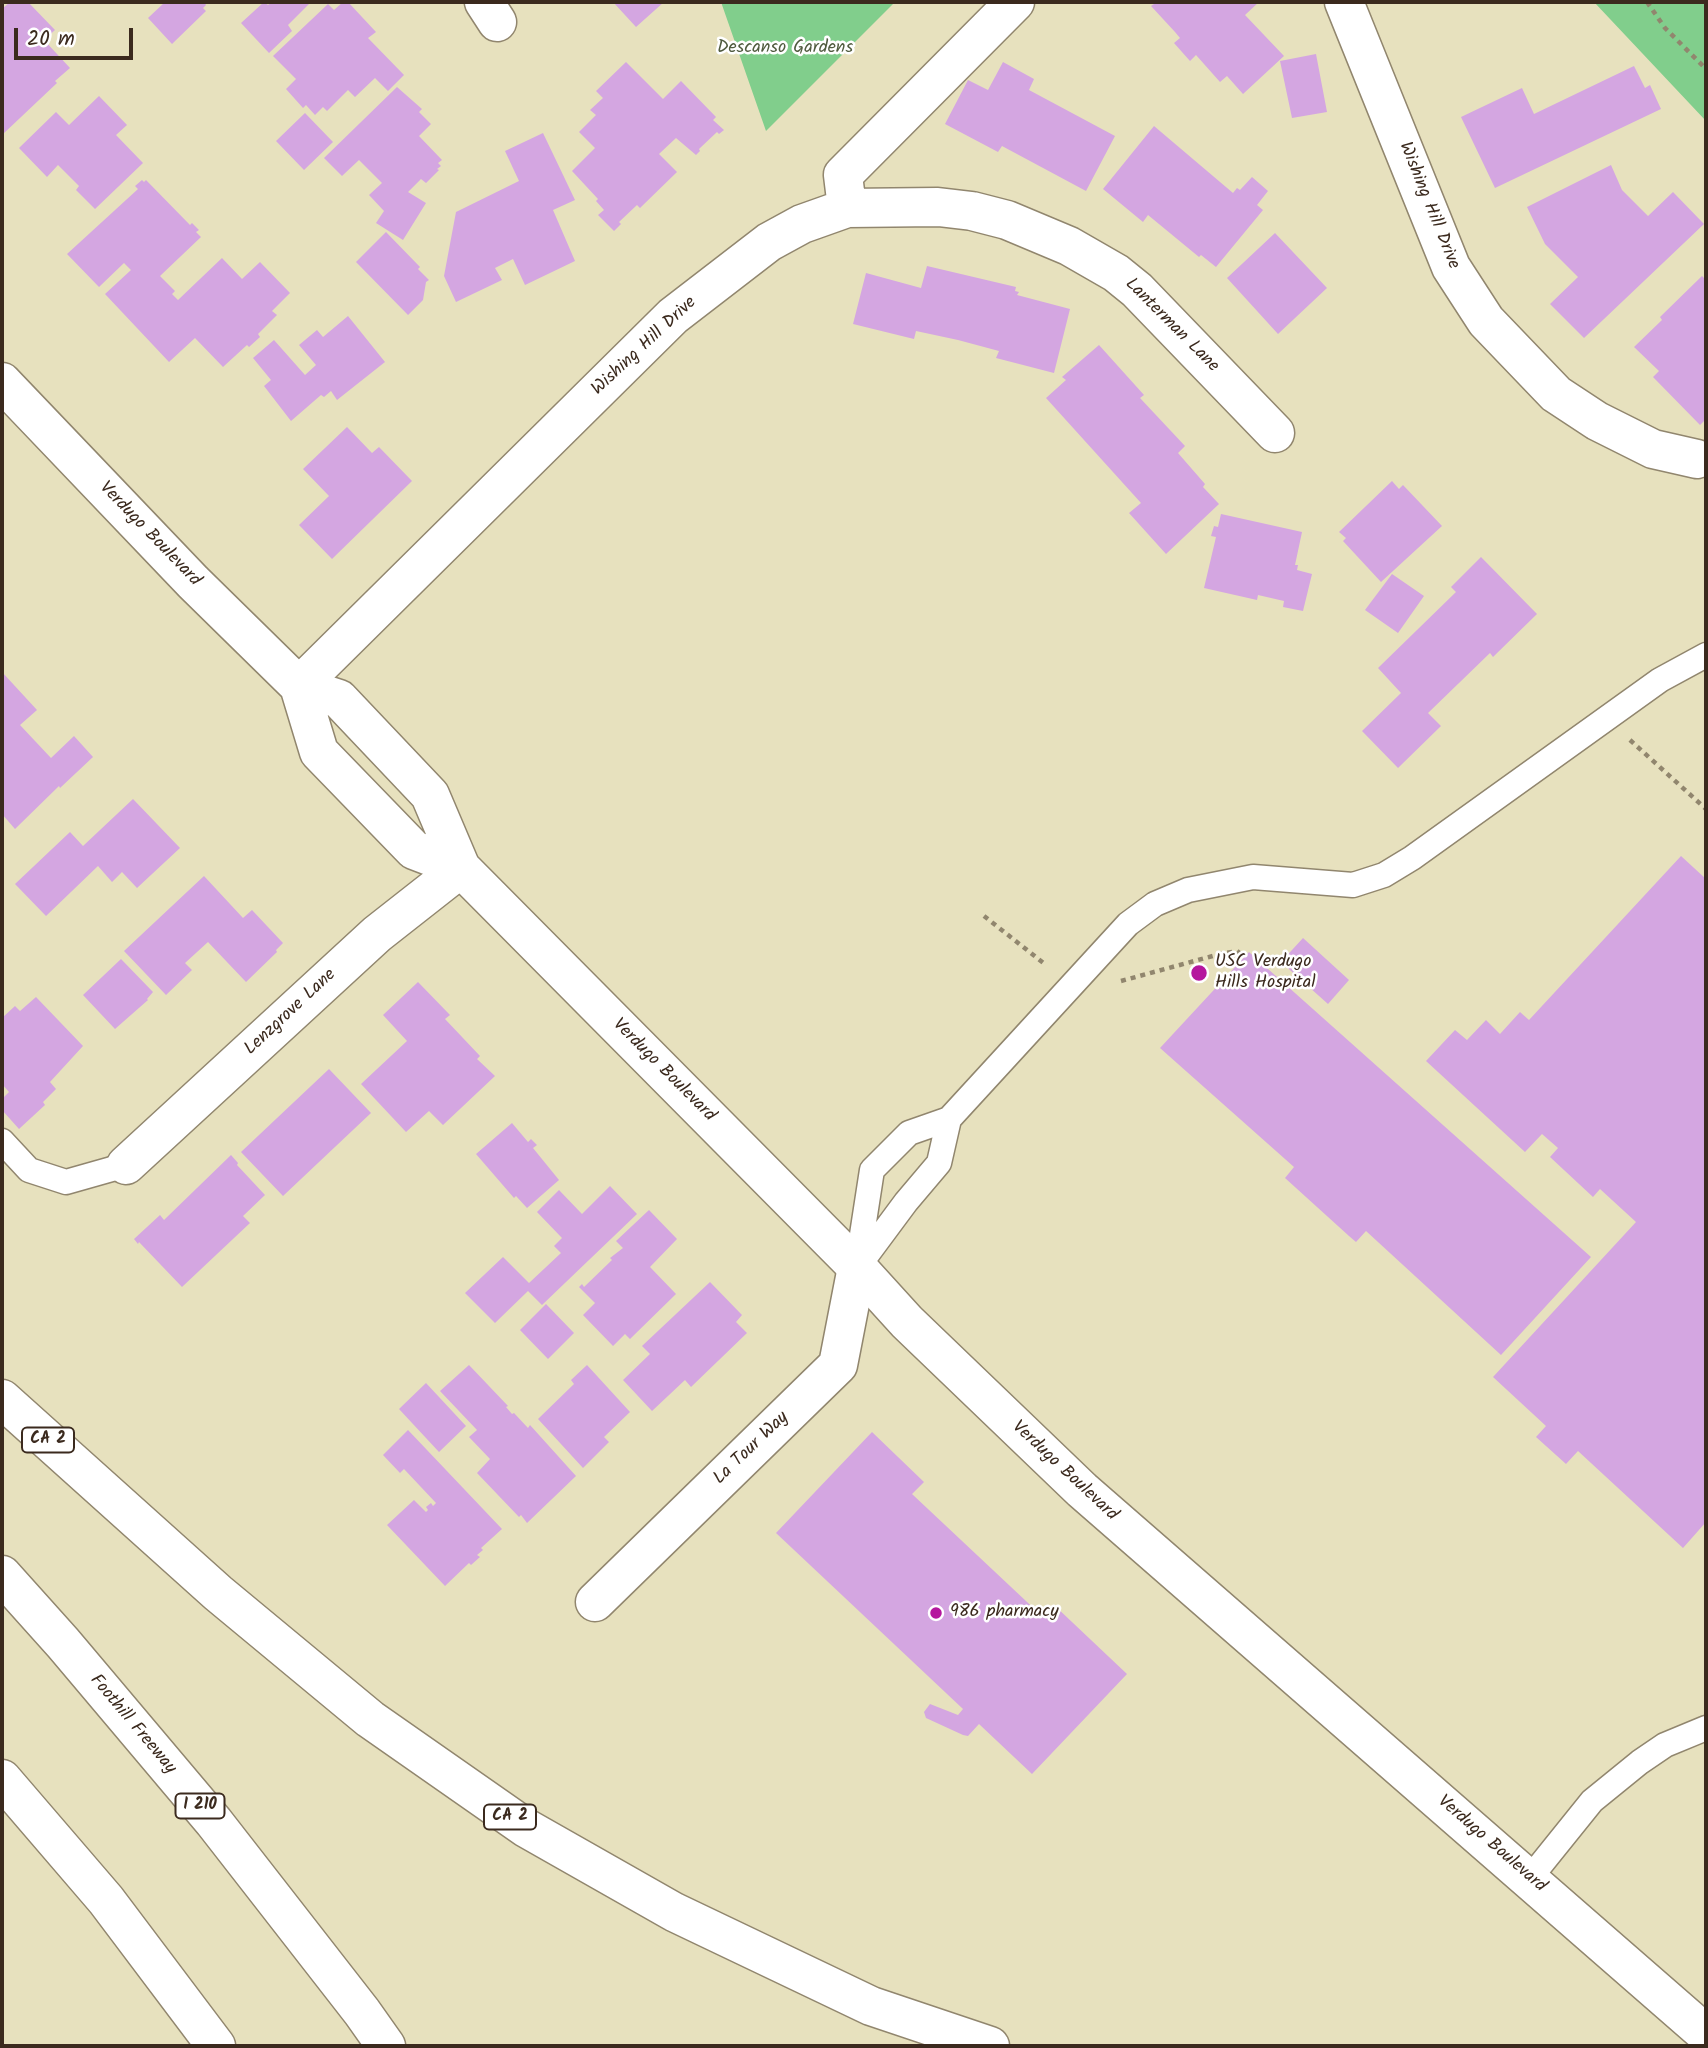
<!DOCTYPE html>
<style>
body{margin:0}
#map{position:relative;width:1708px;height:2048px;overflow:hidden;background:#e7e1be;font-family:Kalam,sans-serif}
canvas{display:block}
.frame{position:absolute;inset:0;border:4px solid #3b2a1e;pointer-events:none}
.scale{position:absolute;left:14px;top:28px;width:119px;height:32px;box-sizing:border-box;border:4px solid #3b2a1e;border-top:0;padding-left:9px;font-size:21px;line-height:24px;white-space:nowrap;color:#3b2a1e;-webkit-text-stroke:5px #fff;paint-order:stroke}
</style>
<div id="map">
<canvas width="1708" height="2048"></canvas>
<div class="frame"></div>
<div class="scale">20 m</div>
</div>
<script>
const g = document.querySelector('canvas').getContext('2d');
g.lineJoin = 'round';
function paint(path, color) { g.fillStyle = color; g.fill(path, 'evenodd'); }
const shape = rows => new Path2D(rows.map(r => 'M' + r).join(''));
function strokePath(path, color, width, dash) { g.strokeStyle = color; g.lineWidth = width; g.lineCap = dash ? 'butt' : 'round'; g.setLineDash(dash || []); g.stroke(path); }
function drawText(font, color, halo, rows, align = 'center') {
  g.font = font + ' Kalam,sans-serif'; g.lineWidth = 5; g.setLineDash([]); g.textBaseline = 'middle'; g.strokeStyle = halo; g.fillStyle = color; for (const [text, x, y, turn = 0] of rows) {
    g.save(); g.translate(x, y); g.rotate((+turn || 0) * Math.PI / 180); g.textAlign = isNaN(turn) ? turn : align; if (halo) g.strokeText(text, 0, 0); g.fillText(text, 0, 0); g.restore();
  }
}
const green = shape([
 [721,2,895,2,766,131],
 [1594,2,1706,2,1706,121]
]);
const building = shape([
 [10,2,28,2,55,30,44,40,70,68,55,81,57,83,2,135,2,9],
 [165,2,204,2,206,5,203,8,206,11,172,44,148,18],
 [264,2,268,5,272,2,311,2,288,25,292,31,269,53,241,23],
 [343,2,348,2,376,32,368,38,404,75,388,91,375,78,355,97,348,90,327,111,323,107,315,115,306,105,303,108,286,89,296,79,273,56,328,4,334,10],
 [613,2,664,2,636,27],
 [1157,2,1259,2,1245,15,1284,56,1243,94,1227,76,1220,82,1196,55,1190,61,1174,43,1180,38,1175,32,1151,6],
 [1316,54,1327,112,1292,118,1280,61],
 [626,62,663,99,681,81,716,117,713,120,724,130,719,134,717,132,699,149,700,151,696,155,676,138,659,154,677,172,640,208,637,205,619,222,621,224,614,231,598,215,604,210,596,201,598,199,572,171,595,148,579,132,596,115,590,110,603,98,596,91],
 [1003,62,1034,79,1029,90,1115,136,1086,191,1002,146,998,152,945,124,968,80,988,90],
 [1634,66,1645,88,1650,85,1661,109,1495,188,1461,117,1522,88,1534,114],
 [397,87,422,109,419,112,431,124,419,136,442,160,438,163,441,166,437,169,439,170,426,183,421,179,408,192,426,203,403,240,376,223,384,211,369,195,382,183,359,160,342,176,324,158],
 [99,96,127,125,116,135,143,163,95,209,76,190,79,186,58,165,47,177,19,148,56,112,69,125],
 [305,113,333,142,304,170,276,141],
 [1154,126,1233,193,1237,188,1240,190,1252,177,1268,191,1257,205,1263,210,1216,267,1201,255,1199,257,1148,215,1143,222,1103,189],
 [543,133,575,200,553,210,575,261,525,285,513,259,495,268,502,280,456,302,444,276,456,212,519,181,505,151],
 [1611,165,1622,190,1648,216,1673,192,1704,224,1584,338,1550,304,1578,277,1545,244,1527,207],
 [142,180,144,182,146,180,190,225,192,223,199,230,196,232,201,237,160,276,175,291,172,294,178,300,222,258,242,279,260,262,290,293,272,311,277,315,258,334,260,337,249,347,247,345,223,367,195,338,169,362,105,294,131,270,124,263,99,287,67,254,138,189,135,186],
 [386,232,420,267,418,269,429,280,426,282,423,300,408,315,356,262],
 [1275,233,1327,288,1278,334,1227,278],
 [927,266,1016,287,1015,291,1019,292,1017,295,1070,309,1054,373,996,358,999,351,958,340,916,331,914,339,853,324,866,273,921,288],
 [1702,276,1706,280,1706,419,1700,425,1653,377,1659,371,1634,347,1662,320,1660,317],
 [348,316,385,362,337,400,331,391,324,397,321,395,291,421,264,386,271,380,253,358,274,340,305,375,316,365,299,345,317,330,323,337],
 [1099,345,1144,395,1140,398,1185,446,1178,453,1205,484,1203,487,1219,504,1166,554,1129,513,1141,503,1046,398,1066,380,1062,377],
 [347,427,372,453,379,447,412,481,332,559,299,525,329,496,303,469],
 [1392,481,1399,489,1403,485,1442,526,1381,582,1343,541,1346,538,1339,532],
 [1221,514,1302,532,1295,565,1298,565,1297,570,1312,574,1303,611,1283,607,1284,601,1258,595,1257,600,1204,588,1216,537,1211,536,1214,526,1218,527],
 [1481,557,1537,614,1493,657,1490,653,1428,713,1441,726,1398,768,1362,731,1401,693,1378,668,1456,592,1451,587],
 [1392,574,1424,596,1398,633,1365,610],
 [2,672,37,710,20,725,51,758,74,736,93,757,60,788,59,786,15,829,2,814],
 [133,799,180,848,137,888,122,872,112,882,98,866,46,916,15,884,70,832,83,846],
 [1681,856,1706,879,1706,1522,1683,1548,1578,1451,1566,1464,1536,1437,1546,1426,1493,1377,1636,1222,1600,1189,1593,1197,1550,1157,1558,1148,1542,1134,1525,1152,1426,1061,1455,1030,1467,1040,1486,1020,1500,1034,1520,1012,1529,1020],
 [204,876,243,918,252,910,283,943,276,950,277,952,246,982,208,942,185,963,192,970,166,995,124,951],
 [1303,938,1349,980,1328,1004,1281,962],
 [1249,952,1591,1257,1501,1355,1366,1231,1356,1242,1349,1236,1285,1178,1294,1167,1160,1048],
 [121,959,153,992,147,999,148,1000,115,1029,83,995],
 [418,982,450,1015,445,1019,480,1056,477,1059,495,1076,443,1125,429,1111,406,1132,361,1084,407,1041,383,1015],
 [36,997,83,1046,50,1082,56,1089,43,1102,45,1105,19,1129,2,1110,2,1099,9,1092,2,1084,2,1018,15,1006,20,1011],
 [329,1069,371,1113,283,1196,241,1152],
 [512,1123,528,1142,531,1139,537,1145,533,1148,559,1180,527,1208,516,1196,514,1198,476,1154],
 [231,1155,238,1163,237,1165,265,1195,243,1216,250,1223,182,1287,139,1242,138,1244,134,1239,160,1215,164,1220],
 [610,1186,637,1214,542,1305,528,1291,495,1323,465,1293,503,1257,529,1283,561,1253,554,1246,562,1238,537,1212,559,1190,582,1214],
 [649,1210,677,1239,650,1267,676,1294,630,1339,625,1334,613,1346,583,1315,595,1303,579,1287,582,1284,584,1287,612,1260,610,1258,623,1248,616,1241],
 [710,1282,742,1315,736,1322,747,1333,691,1387,685,1380,652,1411,623,1380,650,1354,642,1346],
 [546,1304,574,1333,548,1359,520,1330],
 [469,1365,508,1406,506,1407,512,1414,514,1413,528,1428,530,1425,576,1476,527,1523,521,1515,519,1517,477,1473,490,1459,469,1437,477,1430,440,1391],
 [587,1365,630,1412,604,1437,609,1442,583,1468,538,1419,574,1384,571,1380],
 [426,1383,466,1426,439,1452,399,1409],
 [408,1430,502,1529,481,1548,483,1550,477,1555,480,1557,471,1565,469,1563,445,1586,387,1525,414,1500,426,1512,428,1510,426,1507,431,1503,433,1506,436,1503,404,1469,400,1473,383,1455],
 [872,1432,924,1482,912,1494,1043,1617,1054,1605,1127,1674,1032,1774,979,1724,968,1736,963,1735,926,1718,924,1712,930,1704,958,1715,963,1709,776,1533]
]);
const path = shape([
 [1647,2,1665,28,1706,69],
 [1630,740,1706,809],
 [984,916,1046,965],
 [1121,981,1220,954,1237,951,1244,957]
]);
const lane = shape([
 [2,1141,29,1170,66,1182,126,1165],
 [860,1264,906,1202,939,1163,949,1119],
 [857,1267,872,1170,909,1133,949,1119,1128,924,1155,904,1188,890,1253,877,1353,885,1384,875,1412,858,1660,680,1706,655],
 [1530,1878,1592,1801,1640,1762,1665,1745,1706,1728]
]);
const street = shape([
 [484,2,497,22],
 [1344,2,1451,267,1486,321,1556,394,1597,421,1653,449,1697,459],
 [847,208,843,175,1015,2],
 [299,686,673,316,769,242,802,224,847,208,938,207,972,211,1007,220,1069,246,1116,273,1137,290,1275,433],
 [126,1165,377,934,461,868],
 [595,1602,838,1365,857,1267]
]);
const secondary = shape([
 [2,382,193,582,299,686,339,699,430,795,461,868,857,1267,907,1322,1082,1490,1706,2034],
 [299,686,319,752,414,850,461,868]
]);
const highway = shape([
 [2,1399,218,1593,370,1719,526,1828,674,1912,871,2006,990,2046],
 [2,1575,63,1643,214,1822,362,2012,386,2046],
 [2,1779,106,1900,216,2046]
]);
const markers = [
 [1199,973,9,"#b5179e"],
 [936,1613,7,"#b5179e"]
];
const shields = [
 [48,1440,52],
 [200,1806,49],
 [510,1817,52]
];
const shieldNames = [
 ["CA 2",48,1440],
 ["I 210",200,1806],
 ["CA 2",510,1817]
];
const parkNames = [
 ["Descanso Gardens",785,49]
];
const streetNames = [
 ["Wishing Hill Drive",1428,206,68],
 ["Lanterman Lane",1171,326,45],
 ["Wishing Hill Drive",645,347,-43],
 ["Verdugo Boulevard",149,535,46],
 ["Lenzgrove Lane",291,1013,-43],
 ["Verdugo Boulevard",663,1071,45],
 ["La Tour Way",752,1449,-44],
 ["Verdugo Boulevard",1064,1472,43],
 ["Foothill Freeway",132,1725,50],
 ["Verdugo Boulevard",1491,1845,41]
];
const poiNames = [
 ["USC Verdugo",1215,963],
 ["Hills Hospital",1215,984],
 ["986 pharmacy",950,1613]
];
paint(green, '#81ce8c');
paint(building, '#d4a6e1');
strokePath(lane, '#91866e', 27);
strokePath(street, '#91866e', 41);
strokePath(secondary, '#91866e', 41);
strokePath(highway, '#91866e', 41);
strokePath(path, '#91866e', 4.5, [5, 5]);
strokePath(lane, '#fff', 24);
strokePath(street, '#fff', 38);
strokePath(secondary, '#fff', 38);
strokePath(highway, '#fff', 38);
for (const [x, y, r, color] of markers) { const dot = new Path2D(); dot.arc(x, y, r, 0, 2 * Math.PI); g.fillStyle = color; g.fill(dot); strokePath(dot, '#fff', 2.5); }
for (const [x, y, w] of shields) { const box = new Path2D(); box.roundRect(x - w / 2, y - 12.5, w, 25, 5); g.fillStyle = '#fff'; g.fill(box); strokePath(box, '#3b2a1e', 2); }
drawText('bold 16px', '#3b2a1e', null, shieldNames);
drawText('18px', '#505b3f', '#fff', parkNames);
drawText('18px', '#3b2a1e', '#fff', streetNames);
drawText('18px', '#3b2a1e', '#fff', poiNames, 'left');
</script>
